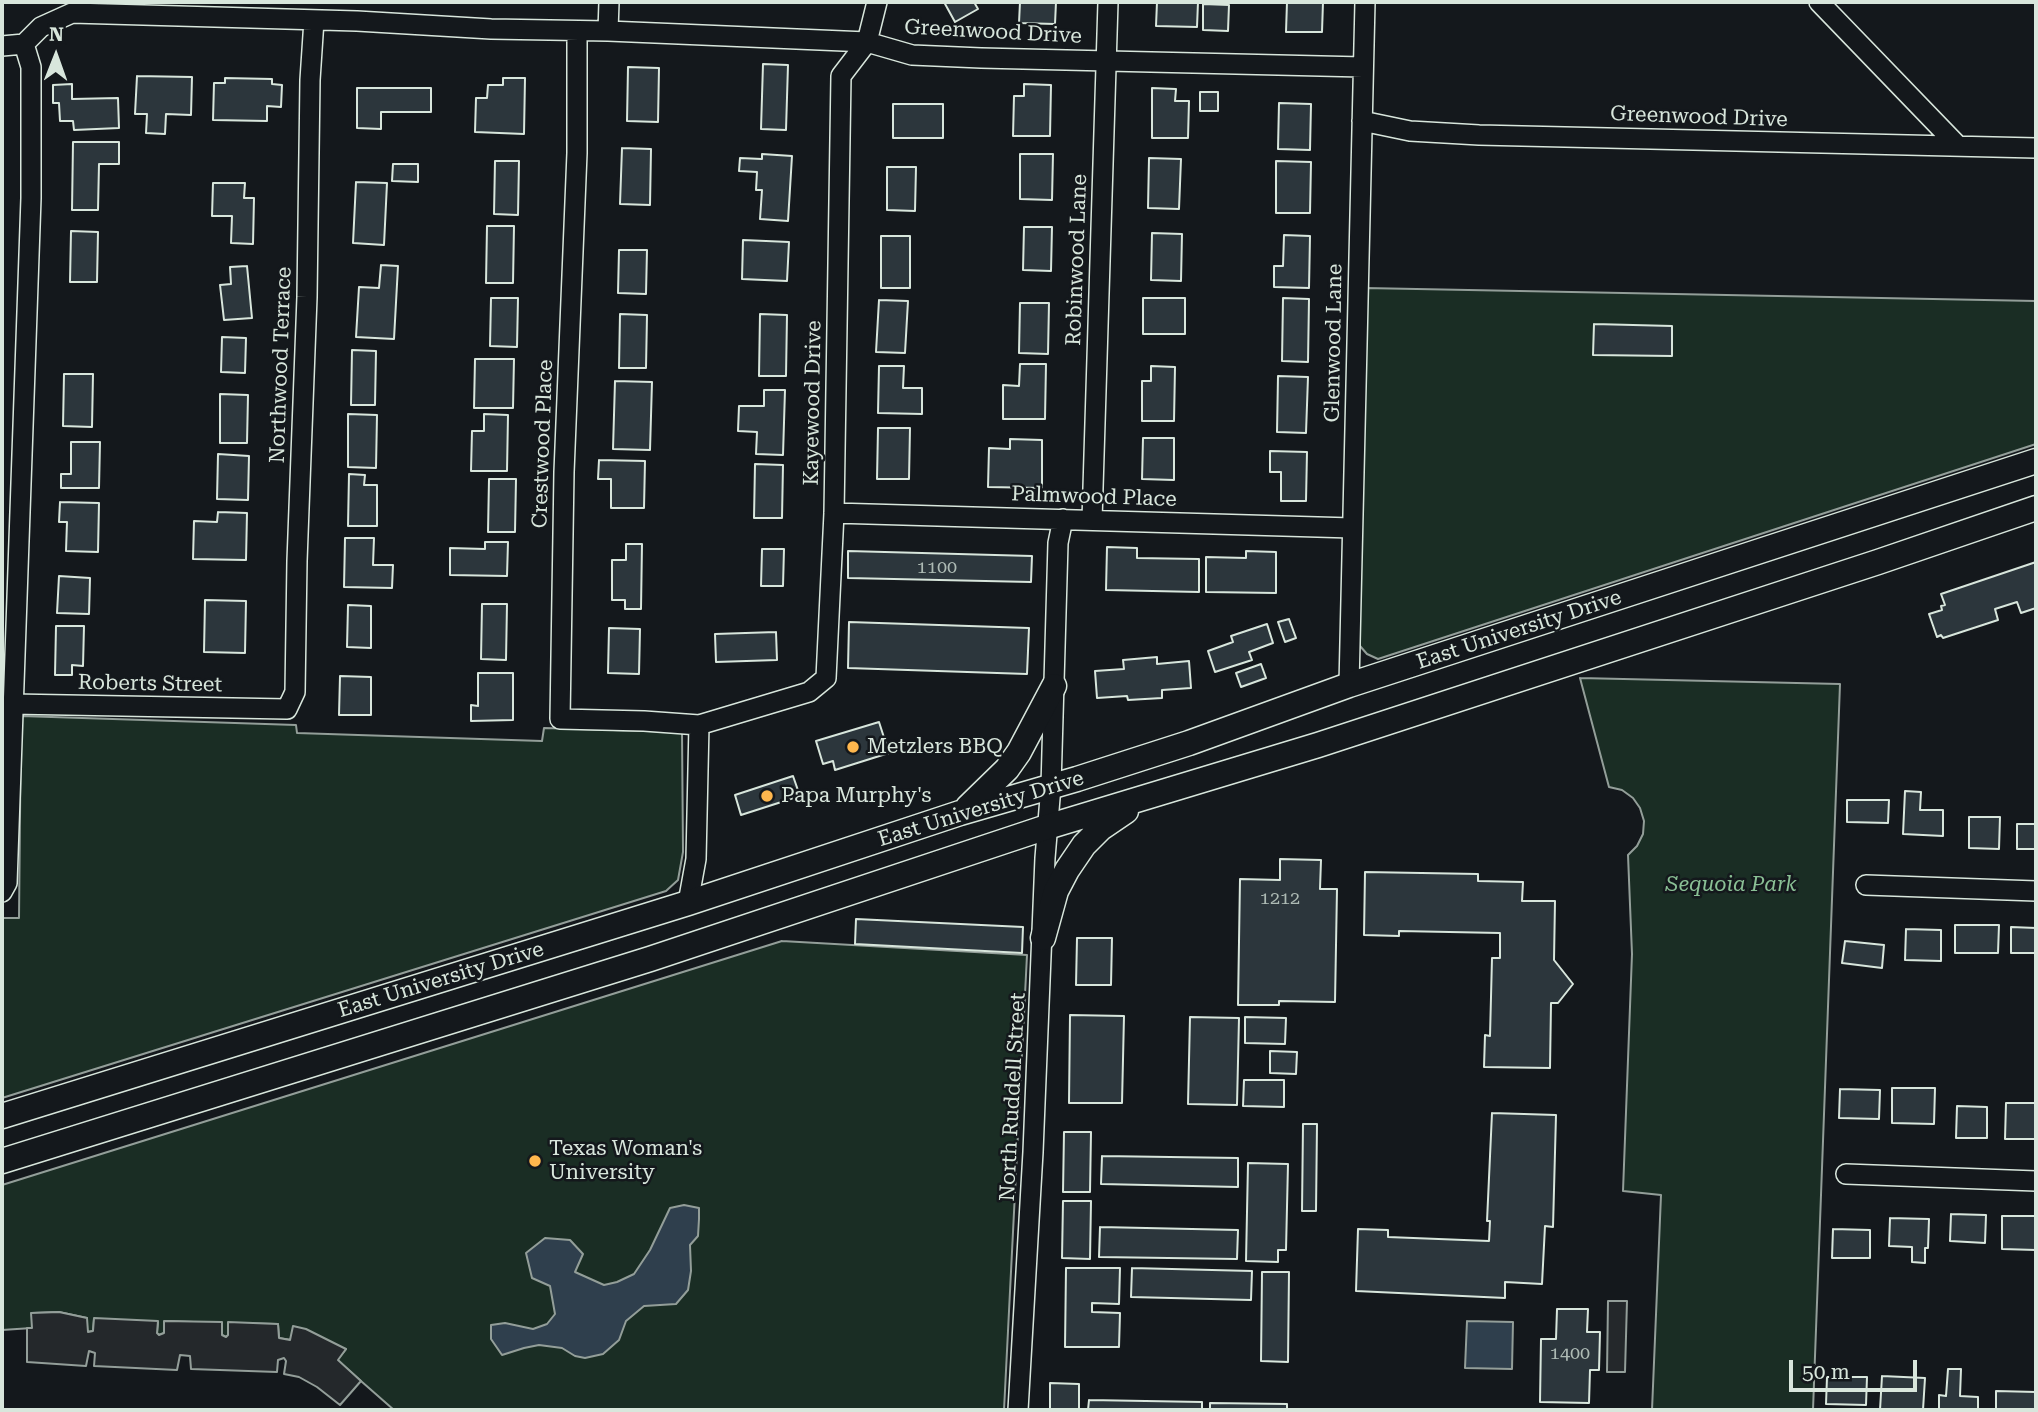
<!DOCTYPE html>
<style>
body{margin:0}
#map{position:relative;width:2038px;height:1412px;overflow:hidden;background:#14181c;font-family:"Roboto Serif",serif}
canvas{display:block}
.frame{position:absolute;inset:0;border:4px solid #d8e6dc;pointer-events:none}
.north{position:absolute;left:21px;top:21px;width:70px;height:70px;-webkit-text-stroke:5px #14181c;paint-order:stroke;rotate:1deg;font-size:19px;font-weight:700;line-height:28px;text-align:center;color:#d8e6dc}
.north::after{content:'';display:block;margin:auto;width:24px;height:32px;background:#d8e6dc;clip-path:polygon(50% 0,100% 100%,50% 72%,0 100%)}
.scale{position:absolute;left:1789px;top:1360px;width:128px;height:32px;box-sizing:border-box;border:4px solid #d8e6dc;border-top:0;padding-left:9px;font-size:21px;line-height:24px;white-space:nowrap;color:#d8e6dc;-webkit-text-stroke:5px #14181c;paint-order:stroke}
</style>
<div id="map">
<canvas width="2038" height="1412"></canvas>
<div class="frame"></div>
<div class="north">N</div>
<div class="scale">50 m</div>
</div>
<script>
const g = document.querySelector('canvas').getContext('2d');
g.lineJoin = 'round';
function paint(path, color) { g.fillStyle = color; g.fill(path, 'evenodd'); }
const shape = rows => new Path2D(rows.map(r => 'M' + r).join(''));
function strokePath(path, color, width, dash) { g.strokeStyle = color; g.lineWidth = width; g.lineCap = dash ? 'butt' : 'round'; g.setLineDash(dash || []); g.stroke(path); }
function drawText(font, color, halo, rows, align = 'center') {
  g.font = font + ' "Roboto Serif",serif'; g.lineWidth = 5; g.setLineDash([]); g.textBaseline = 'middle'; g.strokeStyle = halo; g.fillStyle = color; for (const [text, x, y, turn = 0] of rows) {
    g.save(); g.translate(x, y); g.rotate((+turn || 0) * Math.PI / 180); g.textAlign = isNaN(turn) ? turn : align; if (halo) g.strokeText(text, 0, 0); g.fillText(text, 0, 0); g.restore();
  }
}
const green = shape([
 [1365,288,2036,301,2036,444,1378,659,1367,654,1360,646,1359,635,1365,288],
 [1580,678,1840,684,1813,1410,1652,1410,1661,1195,1623,1191,1632,954,1628,855,1637,846,1643,834,1644,821,1640,808,1633,798,1622,790,1609,787,1580,678],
 [21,716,296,725,297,733,542,741,544,728,682,732,683,852,678,880,666,891,2,1098,2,918,19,918,21,716],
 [782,941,1027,955,1004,1410,394,1410,337,1360,346,1349,279,1338,278,1324,228,1323,228,1335,226,1337,222,1335,222,1323,165,1321,164,1333,159,1335,157,1333,158,1322,94,1319,93,1331,87,1332,87,1318,59,1312,32,1313,32,1328,2,1330,2,1185,782,941]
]);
const parking = shape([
 [1608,1301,1627,1301,1625,1372,1607,1372,1608,1301],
 [59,1312,87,1318,88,1332,93,1331,94,1318,158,1321,157,1333,159,1335,164,1333,164,1321,222,1322,222,1335,226,1337,228,1335,228,1322,278,1324,279,1338,290,1340,293,1326,306,1329,346,1349,338,1360,361,1381,340,1405,317,1387,299,1377,284,1374,286,1361,284,1358,278,1360,277,1372,191,1369,190,1356,180,1355,177,1370,94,1366,95,1353,89,1351,86,1366,27,1362,27,1328,32,1328,31,1313,59,1312]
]);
const water = shape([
 [684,1205,699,1208,699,1219,698,1236,690,1245,691,1271,688,1290,676,1304,644,1306,626,1321,619,1340,603,1354,585,1358,575,1356,562,1348,539,1345,524,1348,502,1355,491,1339,491,1325,505,1323,533,1329,547,1324,555,1314,550,1286,532,1278,526,1253,545,1238,570,1240,583,1254,575,1272,604,1285,617,1282,634,1274,650,1250,670,1208,684,1205],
 [1467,1321,1513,1322,1512,1369,1465,1368,1467,1321]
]);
const building = shape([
 [944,2,974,2,978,9,955,22,944,2],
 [1020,2,1056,2,1055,24,1019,23,1020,2],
 [1157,2,1198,2,1197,27,1156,26,1157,2],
 [1287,2,1323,2,1322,32,1286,32,1287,2],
 [1203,4,1229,5,1228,31,1203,30,1203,4],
 [763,64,788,65,786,130,761,129,763,64],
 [628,67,659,68,658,122,627,121,628,67],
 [137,76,192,77,191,115,166,114,165,134,146,133,147,114,135,114,137,76],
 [225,78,272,79,272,84,282,85,281,107,267,106,267,121,213,120,214,83,225,83,225,78],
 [503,78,525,78,524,134,475,132,476,98,487,98,488,85,503,85,503,78],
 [72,84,72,99,118,98,119,128,74,130,73,121,60,121,59,103,53,103,53,85,72,84],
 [1024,84,1051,85,1050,136,1013,136,1014,96,1024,96,1024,84],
 [357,88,431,88,431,112,381,112,381,129,357,128,357,88],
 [1152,88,1176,89,1175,101,1189,101,1188,138,1152,138,1152,88],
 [1200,92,1218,92,1218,111,1200,111,1200,92],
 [1279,103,1311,104,1310,150,1278,149,1279,103],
 [893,104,943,104,943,138,893,138,893,104],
 [73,142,119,142,119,164,99,164,98,210,72,210,73,142],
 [622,148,651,149,650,205,620,204,622,148],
 [762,154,792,156,788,221,760,219,762,190,756,190,757,172,739,171,740,158,762,159,762,154],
 [1020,154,1053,154,1052,200,1020,199,1020,154],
 [1149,158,1181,159,1179,209,1148,208,1149,158],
 [495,161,519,161,518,215,494,214,495,161],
 [1276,161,1311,162,1310,213,1276,213,1276,161],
 [393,164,418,164,418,182,392,181,393,164],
 [887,167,916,167,915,211,887,210,887,167],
 [356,182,387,183,384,245,353,243,356,182],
 [213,183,245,183,244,198,254,198,253,244,231,243,232,216,212,216,213,183],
 [487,226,514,226,513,283,486,283,487,226],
 [1024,227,1052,227,1051,271,1023,270,1024,227],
 [71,231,98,232,97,282,70,282,71,231],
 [1152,233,1182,234,1181,281,1151,280,1152,233],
 [1284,235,1310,236,1309,288,1274,287,1274,266,1283,266,1284,235],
 [881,236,910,236,910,288,881,288,881,236],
 [743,240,789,242,787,281,742,279,743,240],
 [619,250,647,250,646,294,618,293,619,250],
 [381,265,398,266,394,339,356,337,359,287,379,288,381,265],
 [247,266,252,318,224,320,220,285,231,284,230,267,247,266],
 [491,298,518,298,517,347,490,346,491,298],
 [1143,298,1185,298,1185,334,1143,334,1143,298],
 [1283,298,1309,299,1308,362,1282,361,1283,298],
 [879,300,908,301,905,353,876,352,879,300],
 [1020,303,1049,303,1048,354,1019,353,1020,303],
 [620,314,647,315,646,368,619,368,620,314],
 [760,314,787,315,786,376,759,376,760,314],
 [1594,324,1672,326,1672,356,1593,355,1594,324],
 [222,337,246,338,245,373,221,372,222,337],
 [352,350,376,351,375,405,351,405,352,350],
 [475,359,514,359,513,408,474,408,475,359],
 [1020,364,1046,364,1045,419,1003,419,1003,385,1019,386,1020,364],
 [879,366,904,366,903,388,922,388,922,414,878,413,879,366],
 [1151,366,1175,367,1174,421,1142,421,1142,381,1151,381,1151,366],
 [64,374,93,374,92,427,63,426,64,374],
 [1278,376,1308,377,1306,433,1277,432,1278,376],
 [615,381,652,382,650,450,613,449,615,381],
 [764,390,785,390,783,455,756,454,757,432,738,431,739,406,764,406,764,390],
 [220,394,248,395,247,443,220,443,220,394],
 [348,414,377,415,376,468,348,467,348,414],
 [484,414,508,415,507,471,471,471,472,431,484,431,484,414],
 [878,428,910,428,909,479,877,479,878,428],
 [1143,438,1174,438,1174,480,1142,479,1143,438],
 [1010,439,1042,440,1042,488,988,487,989,448,1010,449,1010,439],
 [71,442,100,442,99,488,61,488,61,474,71,474,71,442],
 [1270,451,1307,452,1306,501,1281,501,1281,472,1270,472,1270,451],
 [218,454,249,456,248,500,217,499,218,454],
 [599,460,645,461,644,508,611,508,611,479,598,479,599,460],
 [755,464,783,465,782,518,754,518,755,464],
 [349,474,365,475,364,485,377,485,377,526,348,526,349,474],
 [489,479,516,479,515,532,488,532,489,479],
 [60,502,99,503,98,552,66,551,67,522,59,522,60,502],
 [218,512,247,513,246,560,193,559,194,521,217,522,218,512],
 [345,538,374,538,373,565,393,565,392,588,344,587,345,538],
 [485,542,508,542,507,576,450,575,450,548,485,549,485,542],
 [626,544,642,544,641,609,625,609,625,600,612,600,612,560,626,560,626,544],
 [1107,547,1137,548,1137,558,1199,559,1199,592,1106,590,1107,547],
 [762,549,784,549,783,586,761,586,762,549],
 [848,551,1032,556,1031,582,848,578,848,551],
 [1246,551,1276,552,1276,593,1206,592,1206,557,1246,558,1246,551],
 [2036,562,2036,608,2021,613,2017,602,1995,609,1998,620,1943,638,1941,635,1937,637,1929,614,1942,610,1941,606,1945,605,1941,594,2036,562],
 [59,576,90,578,89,614,57,613,59,576],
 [205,600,246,601,245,653,204,652,205,600],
 [482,604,507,604,506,660,481,659,482,604],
 [348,605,371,606,371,648,347,647,348,605],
 [1289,619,1296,638,1285,642,1278,622,1289,619],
 [849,622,1029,628,1027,674,848,668,849,622],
 [1267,624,1273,643,1249,652,1252,660,1215,672,1208,651,1233,642,1231,636,1267,624],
 [56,626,84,626,83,666,72,665,72,675,55,675,56,626],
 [609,628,640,629,639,674,608,673,609,628],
 [776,632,777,660,716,662,715,634,776,632],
 [1157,657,1157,664,1189,661,1191,688,1162,690,1162,698,1128,700,1127,696,1097,698,1095,671,1124,669,1123,660,1157,657],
 [1261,664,1266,678,1241,687,1236,673,1261,664],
 [478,673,513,673,513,720,471,721,471,705,478,706,478,673],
 [340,676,371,677,371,715,339,715,340,676],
 [879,722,889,753,835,770,833,761,823,764,816,741,879,722],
 [793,776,800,796,741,815,735,795,793,776],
 [1905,791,1921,792,1920,810,1943,810,1943,836,1903,834,1905,791],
 [1847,800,1889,800,1888,823,1847,822,1847,800],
 [1969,817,2000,817,1999,849,1969,848,1969,817],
 [2017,824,2036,824,2036,849,2017,849,2017,824],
 [1280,859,1321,860,1320,889,1337,889,1335,1002,1279,1001,1279,1005,1238,1005,1240,879,1280,880,1280,859],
 [1365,872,1478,874,1478,881,1523,882,1522,901,1555,901,1554,960,1573,984,1558,1003,1551,1003,1550,1068,1484,1067,1485,1035,1490,1036,1492,958,1500,958,1500,933,1399,931,1399,936,1364,935,1365,872],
 [856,919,1023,927,1022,953,855,944,856,919],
 [1955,925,1999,925,1998,953,1955,953,1955,925],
 [2011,927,2036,928,2036,953,2011,953,2011,927],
 [1906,929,1941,930,1941,961,1905,960,1906,929],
 [1077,938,1112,938,1111,985,1076,985,1077,938],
 [1845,941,1884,945,1882,968,1842,963,1845,941],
 [1070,1015,1124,1016,1122,1103,1069,1103,1070,1015],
 [1190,1017,1239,1018,1237,1105,1188,1104,1190,1017],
 [1245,1017,1286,1018,1285,1044,1245,1043,1245,1017],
 [1270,1051,1297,1052,1296,1074,1270,1073,1270,1051],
 [1244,1080,1284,1080,1284,1107,1243,1106,1244,1080],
 [1892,1088,1935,1088,1934,1124,1892,1123,1892,1088],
 [1840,1089,1880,1090,1879,1119,1839,1118,1840,1089],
 [2006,1103,2036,1103,2036,1139,2005,1139,2006,1103],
 [1957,1106,1987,1107,1987,1138,1956,1138,1957,1106],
 [1492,1113,1556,1115,1553,1227,1545,1226,1542,1284,1505,1282,1505,1298,1356,1291,1358,1229,1388,1230,1388,1237,1489,1241,1490,1221,1487,1221,1492,1113],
 [1303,1124,1317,1124,1316,1211,1302,1211,1303,1124],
 [1064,1132,1091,1132,1090,1192,1063,1192,1064,1132],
 [1102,1156,1238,1158,1238,1187,1101,1184,1102,1156],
 [1248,1163,1288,1164,1286,1250,1278,1250,1278,1262,1246,1261,1248,1163],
 [1063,1201,1091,1201,1090,1259,1062,1258,1063,1201],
 [1951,1214,1986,1215,1985,1243,1950,1241,1951,1214],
 [2002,1216,2036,1216,2036,1250,2002,1249,2002,1216],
 [1890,1218,1929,1219,1928,1248,1925,1248,1925,1263,1912,1262,1912,1247,1889,1246,1890,1218],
 [1100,1227,1238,1230,1237,1259,1099,1257,1100,1227],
 [1833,1229,1870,1230,1870,1258,1832,1258,1833,1229],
 [1066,1268,1120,1268,1119,1304,1092,1303,1092,1312,1120,1313,1119,1347,1065,1347,1066,1268],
 [1132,1268,1252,1271,1251,1300,1131,1297,1132,1268],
 [1262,1272,1289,1272,1288,1362,1261,1361,1262,1272],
 [1557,1309,1588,1309,1587,1332,1600,1332,1599,1370,1590,1370,1589,1403,1540,1402,1541,1339,1556,1339,1557,1309],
 [1948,1369,1961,1369,1960,1396,1978,1397,1978,1410,1939,1410,1939,1395,1946,1396,1948,1369],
 [1882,1376,1925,1378,1923,1410,1880,1410,1882,1376],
 [1827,1377,1867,1377,1866,1405,1826,1404,1827,1377],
 [1050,1383,1079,1384,1079,1410,1050,1410,1050,1383],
 [1996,1391,2036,1392,2036,1410,1996,1410,1996,1391],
 [1089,1400,1202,1402,1202,1410,1088,1410,1089,1400],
 [1210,1403,1287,1404,1287,1410,1210,1410,1210,1403]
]);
const minor = shape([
 [1819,2,1958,146],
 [577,31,577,153,564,472,560,719,644,721,699,725,809,692,826,678,834,513,841,76,867,42,877,2],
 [608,31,609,2],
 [2,46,24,44,41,27,72,13,357,21,491,29,608,31,867,42,912,55,981,58,1363,67],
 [1362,121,1410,131,1479,135,2036,148],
 [834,513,1352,528],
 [1092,520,1108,2],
 [1349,685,1365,2],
 [12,704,287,709,295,692,297,561,307,297,310,80,314,20],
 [1866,885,2036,891],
 [2,892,7,883,31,198,31,67,24,44],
 [688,903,696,859,699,725],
 [1846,1174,2036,1181],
 [1018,1410,1033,1152,1045,858,1051,786,1058,543,1063,519]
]);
const major = shape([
 [968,807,1007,769,1019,752,1054,686],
 [1043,938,1056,891,1067,870,1084,845,1101,828,1126,811],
 [2,1116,688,903,960,813,1077,779,1189,743,1349,685,2036,461],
 [2,1161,650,959,1047,827,1318,745,1878,562,2036,508]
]);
const markers = [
 [853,747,7,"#ffb74d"],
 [767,796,7,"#ffb74d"],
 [535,1161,7,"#ffb74d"]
];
const numberNames = [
 ["1100",937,568],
 ["1212",1280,899],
 ["1400",1570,1354]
];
const streetNames = [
 ["Greenwood Drive",993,32,3],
 ["Greenwood Drive",1699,117,2],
 ["Robinwood Lane",1077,260,-88],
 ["Glenwood Lane",1334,343,-89],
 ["Northwood Terrace",281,365,-88],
 ["Kayewood Drive",813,403,-89],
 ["Crestwood Place",543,444,-88],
 ["Palmwood Place",1094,497,2],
 ["East University Drive",1519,630,-18],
 ["Roberts Street",150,684,1],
 ["East University Drive",981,809,-17],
 ["East University Drive",441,980,-17],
 ["North Ruddell Street",1013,1097,-87]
];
const poiNames = [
 ["Metzlers BBQ",867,747],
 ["Papa Murphy's",781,796],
 ["Texas Woman's",549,1149],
 ["University",549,1173]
];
const parkNames = [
 ["Sequoia Park",1731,885]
];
paint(green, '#1a2d24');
strokePath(green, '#939e99', 2);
paint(parking, '#24282b');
strokePath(parking, '#939e99', 2);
paint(water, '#2f3f4d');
strokePath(water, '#939e99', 2);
paint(building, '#2c363c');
strokePath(building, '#d8e6dc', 2);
strokePath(minor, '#d8e6dc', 22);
strokePath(major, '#d8e6dc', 27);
strokePath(minor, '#14181c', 19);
strokePath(major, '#14181c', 24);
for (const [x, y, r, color] of markers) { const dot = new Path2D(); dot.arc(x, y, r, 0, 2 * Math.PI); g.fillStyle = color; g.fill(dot); strokePath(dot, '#14181c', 2.5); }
drawText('18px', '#adbab4', null, numberNames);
drawText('21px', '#d8e6dc', '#14181c', streetNames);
drawText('21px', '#d8e6dc', '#14181c', poiNames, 'left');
drawText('italic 21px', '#8ac095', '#14181c', parkNames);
</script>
